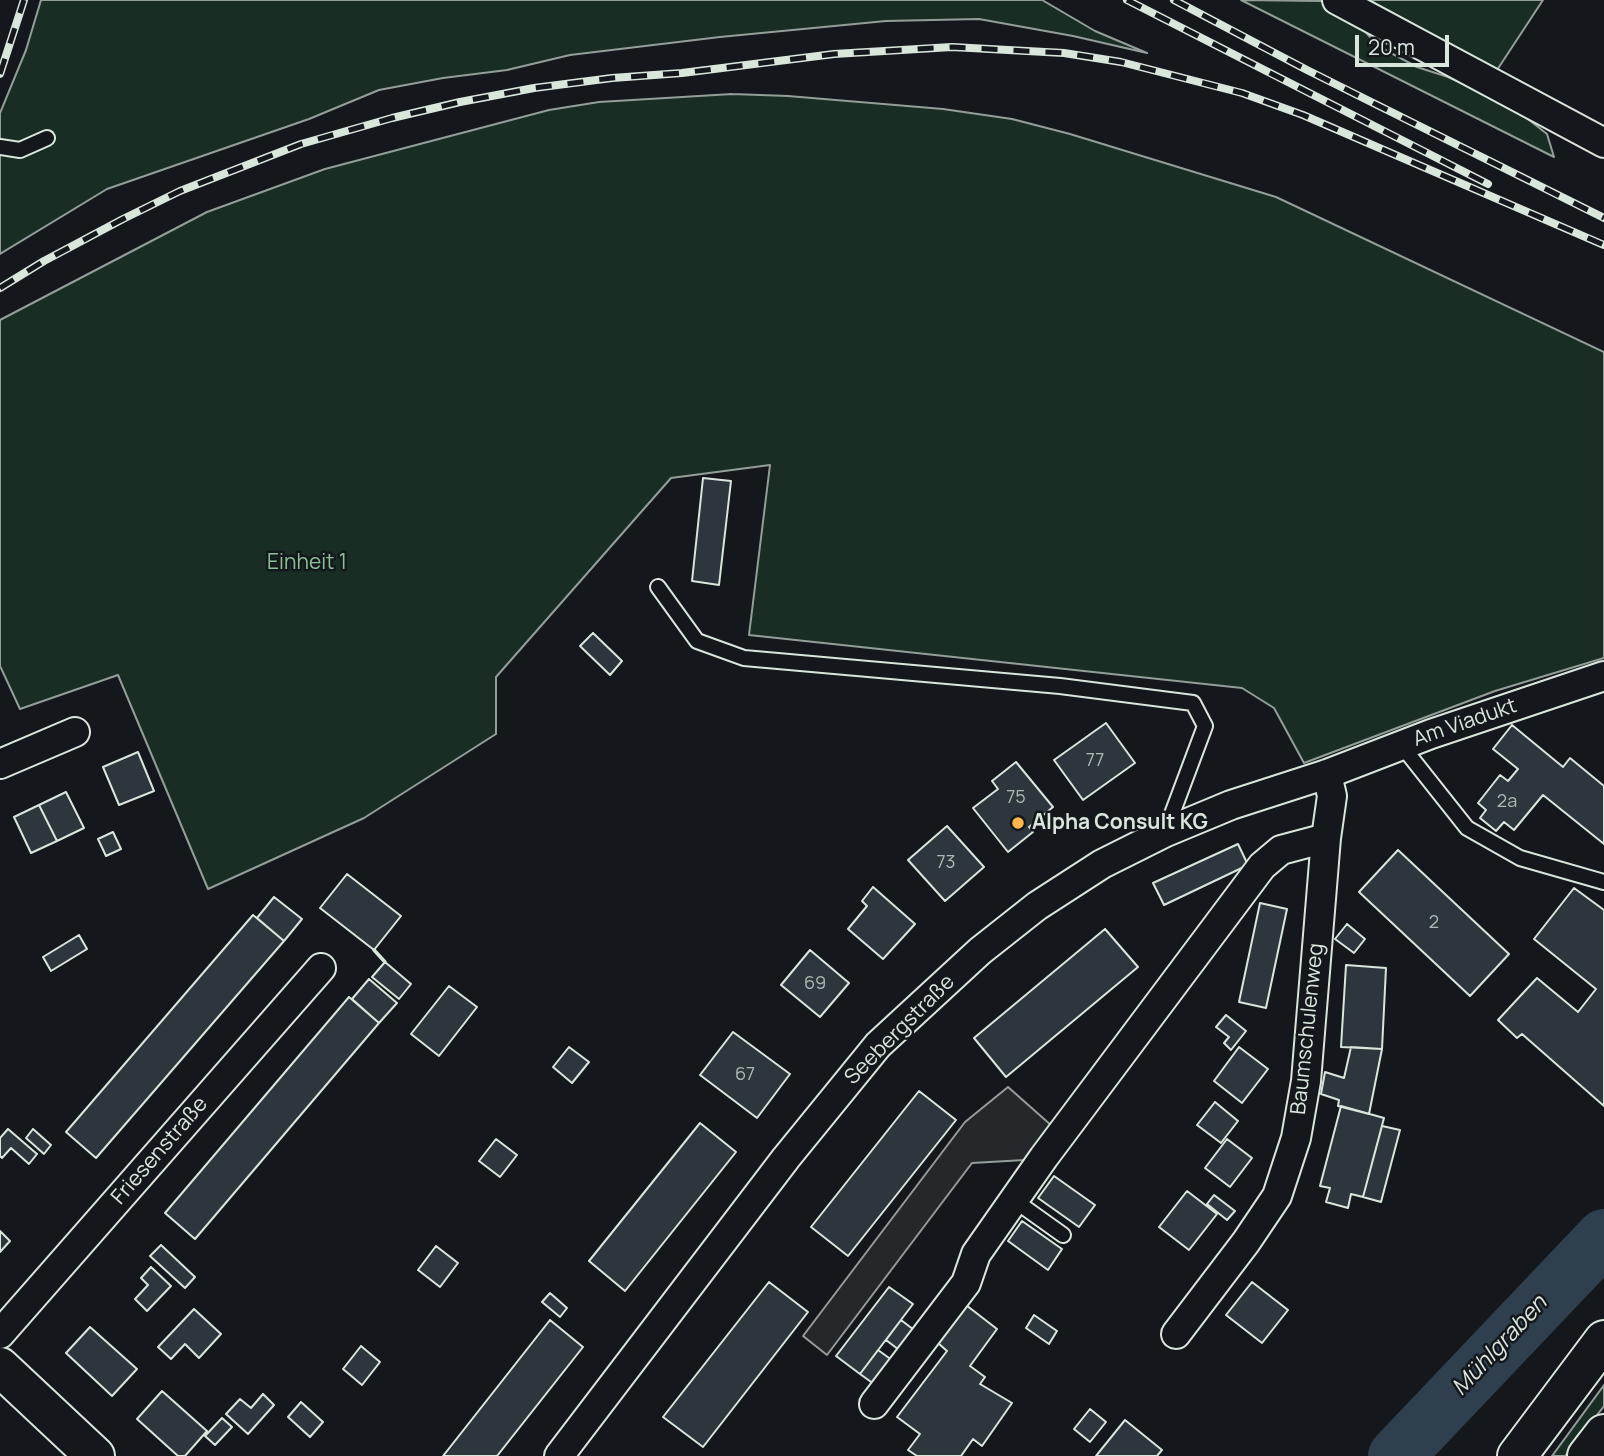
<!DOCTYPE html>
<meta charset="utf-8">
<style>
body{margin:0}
#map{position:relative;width:1604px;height:1456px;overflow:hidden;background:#14181c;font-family:Manrope,sans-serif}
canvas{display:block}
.scale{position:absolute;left:1355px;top:35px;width:94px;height:32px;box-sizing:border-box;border:4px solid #d8e6dc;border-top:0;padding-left:9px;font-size:21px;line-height:24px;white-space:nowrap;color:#d8e6dc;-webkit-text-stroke:5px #14181c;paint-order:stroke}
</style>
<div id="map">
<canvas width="1604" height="1456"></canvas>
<div class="scale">20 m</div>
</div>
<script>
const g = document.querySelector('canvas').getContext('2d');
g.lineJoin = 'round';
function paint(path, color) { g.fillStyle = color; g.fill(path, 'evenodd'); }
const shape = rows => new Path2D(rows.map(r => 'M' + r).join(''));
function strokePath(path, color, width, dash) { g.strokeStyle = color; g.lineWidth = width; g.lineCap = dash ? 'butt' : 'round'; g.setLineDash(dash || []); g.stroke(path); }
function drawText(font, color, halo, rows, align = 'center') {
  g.font = font + ' Manrope,sans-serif'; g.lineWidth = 5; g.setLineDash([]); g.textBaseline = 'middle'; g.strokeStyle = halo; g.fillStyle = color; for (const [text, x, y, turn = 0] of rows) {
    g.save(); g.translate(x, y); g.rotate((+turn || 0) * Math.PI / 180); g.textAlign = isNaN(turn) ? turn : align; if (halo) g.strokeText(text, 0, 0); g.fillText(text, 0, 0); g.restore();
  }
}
const green = shape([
 [41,0,1042,0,1095,31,1147,53,1073,36,979,19,886,21,720,37,570,55,507,70,443,78,379,90,309,119,107,189,0,254,0,113,26,50,41,0],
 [1241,0,1321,1,1355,20,1378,46,1417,67,1448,77,1510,105,1547,134,1554,157,1241,0],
 [1369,0,1543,0,1497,70,1369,0],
 [732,94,788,96,943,109,1012,119,1070,134,1276,197,1604,352,1604,658,1495,691,1304,763,1274,708,1242,688,749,635,770,465,671,478,496,677,496,734,364,818,208,889,118,675,20,709,0,666,0,320,207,212,325,169,549,110,599,102,732,94],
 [1604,1385,1604,1406,1565,1456,1552,1456,1604,1385]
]);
const parking = shape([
 [1008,1087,1052,1126,1025,1160,972,1163,827,1355,803,1336,965,1122,1008,1087]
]);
const river = shape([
 [1396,1456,1604,1237]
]);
const building = shape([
 [703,478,731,481,719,585,692,581,703,478],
 [593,633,622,661,610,675,580,646,593,633],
 [1106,723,1135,763,1083,800,1054,760,1106,723],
 [1512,725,1563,767,1570,758,1604,786,1604,844,1543,795,1514,830,1504,822,1496,831,1480,818,1486,810,1478,803,1500,775,1508,781,1518,769,1493,749,1512,725],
 [138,752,154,791,119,805,103,767,138,752],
 [1016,762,1053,807,1029,827,1033,832,1008,852,973,808,998,789,992,781,1016,762],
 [66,792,84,828,57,841,39,805,66,792],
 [39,805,57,841,31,853,14,817,39,805],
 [947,826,984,867,945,901,908,860,947,826],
 [113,832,121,849,106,856,98,839,113,832],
 [1238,844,1248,865,1164,905,1153,883,1238,844],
 [1398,850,1509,954,1470,996,1359,892,1398,850],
 [347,874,401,916,374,950,320,908,347,874],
 [873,887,915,924,883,959,848,929,867,906,862,901,873,887],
 [1574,888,1604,910,1604,1106,1522,1034,1517,1038,1498,1020,1537,978,1578,1012,1596,989,1534,939,1574,888],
 [274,897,302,919,284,941,257,918,274,897],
 [1260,903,1287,909,1266,1008,1239,1002,1260,903],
 [253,915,284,941,96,1158,66,1132,253,915],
 [1347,924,1365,939,1354,953,1335,939,1347,924],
 [1105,929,1138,967,1006,1077,974,1038,1105,929],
 [79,935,87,949,51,971,43,957,79,935],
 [810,950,849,983,820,1017,781,985,810,950],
 [385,962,411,984,399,999,372,977,385,962],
 [1346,965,1386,968,1382,1049,1341,1047,1346,965],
 [369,979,397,1003,379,1023,352,999,369,979],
 [449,986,477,1007,439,1056,411,1034,449,986],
 [349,997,379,1023,195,1239,165,1213,349,997],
 [1226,1015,1246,1031,1231,1050,1224,1043,1229,1037,1216,1027,1226,1015],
 [733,1032,790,1074,757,1118,700,1075,733,1032],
 [569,1047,589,1062,572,1083,553,1067,569,1047],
 [1239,1047,1268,1069,1242,1103,1214,1081,1239,1047],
 [1351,1047,1382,1049,1369,1114,1338,1106,1339,1100,1321,1094,1325,1072,1344,1078,1351,1047],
 [919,1091,956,1120,848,1256,811,1227,919,1091],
 [1215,1102,1238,1121,1221,1143,1197,1125,1215,1102],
 [1341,1106,1384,1118,1363,1197,1351,1194,1348,1208,1326,1202,1330,1188,1320,1186,1341,1106],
 [700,1123,736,1152,625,1291,589,1261,700,1123],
 [1382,1126,1400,1130,1381,1202,1363,1197,1382,1126],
 [8,1129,37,1154,29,1164,11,1148,2,1158,0,1156,0,1138,8,1129],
 [33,1129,51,1145,44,1154,26,1138,33,1129],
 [496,1139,517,1155,500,1177,479,1161,496,1139],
 [1227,1139,1252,1158,1230,1187,1205,1168,1227,1139],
 [1054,1176,1095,1205,1079,1227,1038,1198,1054,1176],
 [1187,1191,1217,1214,1189,1250,1159,1227,1187,1191],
 [1214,1195,1235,1211,1227,1220,1207,1204,1214,1195],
 [1022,1221,1062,1249,1048,1270,1008,1241,1022,1221],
 [0,1231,10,1241,0,1252,0,1231],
 [161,1245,195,1277,185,1288,150,1256,161,1245],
 [436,1246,458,1263,440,1287,418,1270,436,1246],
 [151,1267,171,1286,147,1311,135,1299,148,1285,141,1278,151,1267],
 [769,1282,808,1312,703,1447,663,1417,769,1282],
 [1252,1282,1288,1310,1262,1343,1226,1315,1252,1282],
 [889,1287,913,1304,860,1374,836,1356,889,1287],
 [550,1293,567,1308,560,1317,542,1302,550,1293],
 [966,1305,997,1329,970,1366,985,1377,980,1384,1012,1403,982,1446,973,1439,961,1456,917,1456,908,1450,920,1434,897,1417,947,1351,938,1343,966,1305],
 [194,1309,221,1334,199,1358,185,1344,171,1359,158,1347,194,1309],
 [1034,1315,1057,1331,1049,1344,1026,1328,1034,1315],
 [550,1320,583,1347,497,1456,443,1456,550,1320],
 [901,1320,918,1333,903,1353,886,1340,901,1320],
 [90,1327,137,1369,112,1396,66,1353,90,1327],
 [361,1346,380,1362,362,1385,343,1369,361,1346],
 [878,1350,896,1363,878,1387,860,1374,878,1350],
 [162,1391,207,1431,185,1456,178,1456,137,1419,162,1391],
 [263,1394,274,1405,248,1434,226,1414,240,1399,251,1408,263,1394],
 [301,1402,323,1422,310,1437,288,1417,301,1402],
 [1090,1409,1106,1422,1090,1442,1074,1429,1090,1409],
 [222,1418,232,1427,215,1445,205,1436,222,1418],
 [1125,1420,1162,1450,1157,1456,1096,1456,1125,1420]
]);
const lane = shape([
 [0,147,20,150,47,138],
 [658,587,697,641,744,658,1060,686,1193,703,1205,726,1166,830],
 [1402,746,1467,828,1520,858,1604,882],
 [1014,1200,1063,1235]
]);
const street = shape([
 [1337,0,1604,143],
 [0,764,75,732],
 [0,1334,321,968],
 [1176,1334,1246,1242,1277,1196,1296,1138,1306,1081,1326,838,1332,796,1327,774],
 [874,1404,966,1283,976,1254,1044,1157,1262,866,1281,850,1326,838],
 [559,1456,786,1158,878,1045,980,951,1037,906,1102,864,1166,832,1231,805,1327,774,1431,734,1604,676]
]);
const primary = shape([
 [0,1367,95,1456],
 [1517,1456,1604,1340],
 [1587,1456,1604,1434]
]);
const rail = shape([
 [1127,0,1488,184],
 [1174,0,1307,70,1604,218],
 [0,74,24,0],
 [0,288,44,261,123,219,180,191,301,144,392,118,460,102,534,88,612,78,682,73,834,54,952,47,1064,53,1121,62,1242,93,1303,115,1604,245]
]);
const wall = shape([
 [374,950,385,962]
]);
const markers = [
 [1018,823,7,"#ffb74d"]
];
const numberNames = [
 ["77",1095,761],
 ["75",1016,798],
 ["2a",1507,802],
 ["73",946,863],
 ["2",1434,923],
 ["69",815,984],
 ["67",745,1075]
];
const parkNames = [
 ["Einheit 1",307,563]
];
const streetNames = [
 ["Am Viadukt",1465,723,-19],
 ["Baumschulenweg",1308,1029,-84],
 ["Seebergstraße",900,1030,-45],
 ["Friesenstraße",160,1151,-49]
];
const poiNames = [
 ["Alpha Consult KG",1032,823]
];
const waterNames = [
 ["Mühlgraben",1500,1346,-47]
];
paint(green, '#1a2d24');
strokePath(green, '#939e99', 2);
paint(parking, '#24282b');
strokePath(parking, '#939e99', 2);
strokePath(river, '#2f3f4d', 56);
paint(building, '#2c363c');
strokePath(building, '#d8e6dc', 2);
strokePath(lane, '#d8e6dc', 18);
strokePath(street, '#d8e6dc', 32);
strokePath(primary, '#d8e6dc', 42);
strokePath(lane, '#14181c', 14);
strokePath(street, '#14181c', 28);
strokePath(primary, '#14181c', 38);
strokePath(rail, '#d8e6dc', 8);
strokePath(rail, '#14181c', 5, [16]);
strokePath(wall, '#d8e6dc', 3.5);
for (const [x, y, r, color] of markers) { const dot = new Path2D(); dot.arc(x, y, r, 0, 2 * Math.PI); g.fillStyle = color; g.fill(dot); strokePath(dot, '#14181c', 2.5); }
drawText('18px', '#adbab4', null, numberNames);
drawText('21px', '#8ac095', '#14181c', parkNames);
drawText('21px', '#d8e6dc', '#14181c', streetNames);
drawText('bold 21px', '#d8e6dc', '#14181c', poiNames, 'left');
drawText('italic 23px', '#d8e6dc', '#14181c', waterNames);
</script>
